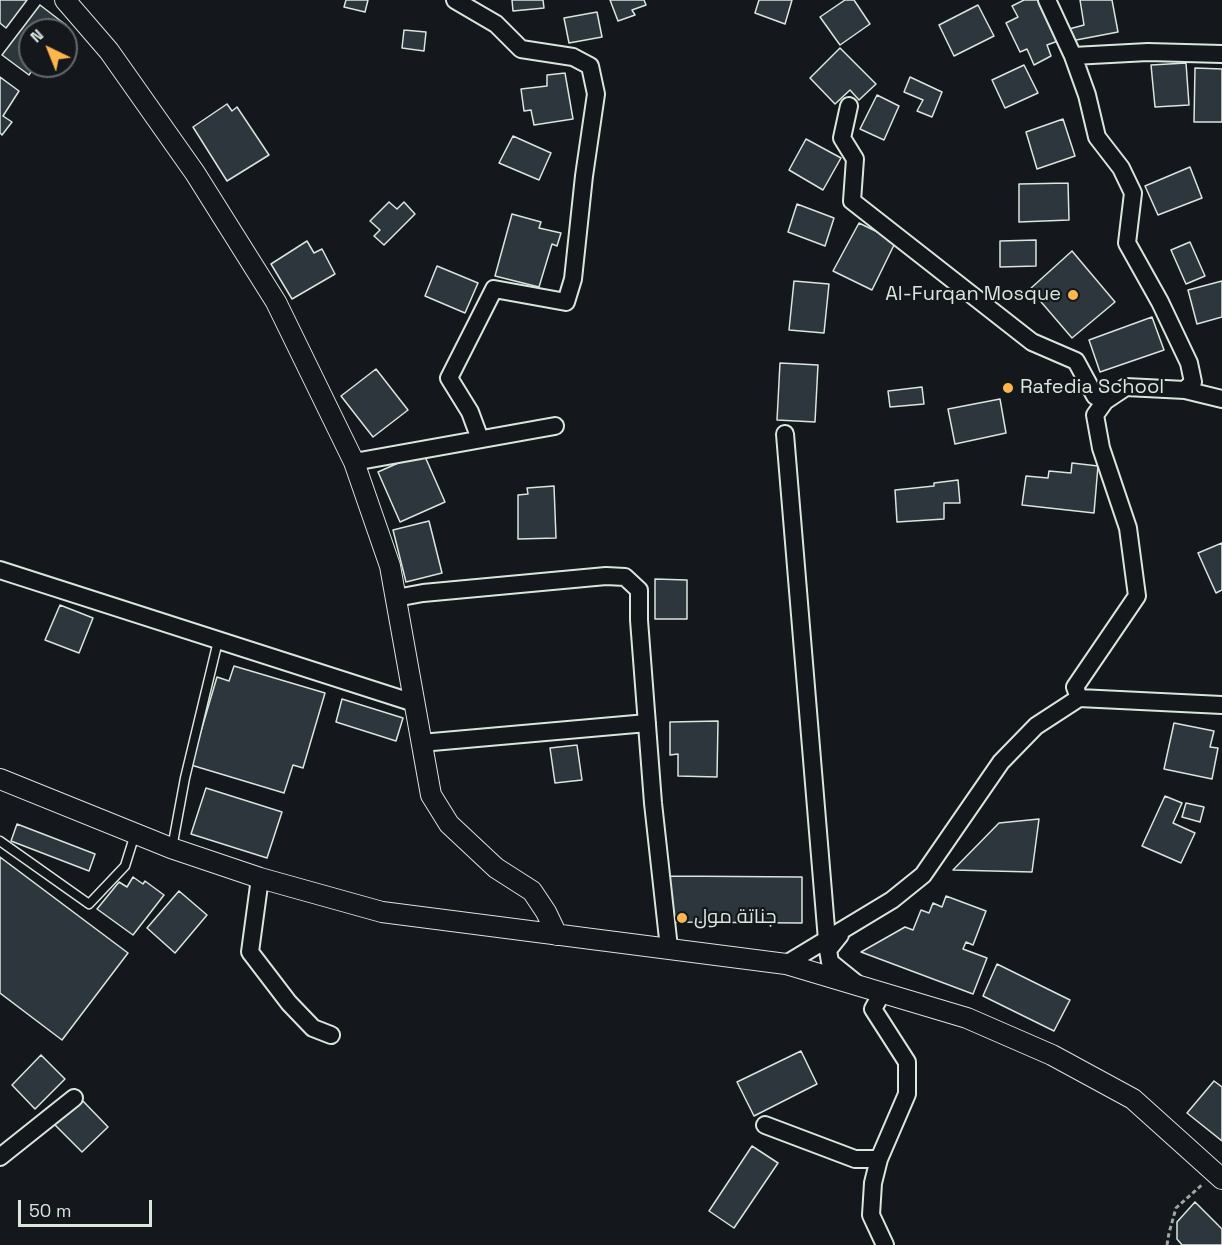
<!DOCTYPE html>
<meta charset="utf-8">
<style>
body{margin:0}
#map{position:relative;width:1222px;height:1245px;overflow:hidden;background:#14181c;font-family:"Space Grotesk",sans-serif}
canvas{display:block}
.north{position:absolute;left:18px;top:18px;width:60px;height:60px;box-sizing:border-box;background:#14181c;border:2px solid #626a69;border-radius:50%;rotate:317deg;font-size:16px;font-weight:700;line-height:24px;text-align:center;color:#d8e6dc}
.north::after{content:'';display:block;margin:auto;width:21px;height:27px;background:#ffb74d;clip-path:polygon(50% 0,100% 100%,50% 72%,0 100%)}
.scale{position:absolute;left:18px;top:1200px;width:134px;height:27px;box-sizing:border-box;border:3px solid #d8e6dc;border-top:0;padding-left:8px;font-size:18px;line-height:21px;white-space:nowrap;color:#d8e6dc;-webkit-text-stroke:4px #14181c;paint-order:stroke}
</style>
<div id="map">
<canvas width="1222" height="1245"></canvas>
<div class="north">N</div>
<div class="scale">50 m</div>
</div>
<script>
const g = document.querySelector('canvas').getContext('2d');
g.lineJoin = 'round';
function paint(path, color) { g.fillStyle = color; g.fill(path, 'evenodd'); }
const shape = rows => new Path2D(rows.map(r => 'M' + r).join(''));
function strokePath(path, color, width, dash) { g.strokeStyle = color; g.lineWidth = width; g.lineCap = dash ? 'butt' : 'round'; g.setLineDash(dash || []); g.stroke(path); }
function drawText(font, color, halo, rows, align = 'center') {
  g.font = font + ' "Space Grotesk",Cairo,sans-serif'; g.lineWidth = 4.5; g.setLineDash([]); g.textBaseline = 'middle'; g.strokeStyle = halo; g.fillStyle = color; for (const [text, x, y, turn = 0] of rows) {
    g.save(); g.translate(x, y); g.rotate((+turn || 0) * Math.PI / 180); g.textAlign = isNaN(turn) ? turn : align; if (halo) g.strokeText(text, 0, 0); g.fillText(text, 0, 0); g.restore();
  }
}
const building = shape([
 [0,0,27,0,6,28,0,23,0,0],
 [346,0,368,0,365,12,344,7,346,0],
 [512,0,543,0,544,8,513,11,512,0],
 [610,0,644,0,646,5,632,10,635,15,618,21,610,0],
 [759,0,792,0,785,24,755,13,759,0],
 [845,0,854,0,870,24,840,45,820,17,845,0],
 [1024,0,1039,0,1058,41,1047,45,1051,56,1034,65,1027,49,1020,52,1006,23,1018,17,1012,6,1024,0],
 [1080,0,1112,0,1118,32,1071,41,1069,29,1084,25,1080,0],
 [40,5,66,25,62,30,30,30,30,66,35,66,29,75,2,55,40,5],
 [978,5,994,36,954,56,939,25,978,5],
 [597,12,602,37,569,43,564,18,597,12],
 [404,30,426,32,424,51,402,48,404,30],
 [840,48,876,84,859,100,850,90,835,104,810,78,840,48],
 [1186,63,1189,105,1155,107,1151,65,1186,63],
 [1024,65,1038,93,1005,108,992,80,1024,65],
 [1195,68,1222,69,1222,122,1194,122,1195,68],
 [565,73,573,119,534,125,531,110,524,111,521,89,547,86,547,75,565,73],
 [0,77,19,91,3,116,12,122,2,135,0,133,0,77],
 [910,77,942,92,932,117,917,111,923,100,904,92,910,77],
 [877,95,899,106,884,140,860,129,877,95],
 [227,104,232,111,237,107,269,155,227,181,193,127,227,104],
 [1063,119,1075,156,1037,169,1026,132,1063,119],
 [513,136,551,153,539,180,499,163,513,136],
 [806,139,841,158,823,190,789,170,806,139],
 [1190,167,1202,198,1158,215,1145,186,1190,167],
 [1068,183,1069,220,1019,222,1019,184,1068,183],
 [389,202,397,209,404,202,415,214,384,245,374,236,380,230,370,221,389,202],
 [797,204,834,218,825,246,788,232,797,204],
 [512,214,541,222,539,228,561,233,557,246,552,244,539,287,495,276,512,214],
 [859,223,896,241,872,290,833,271,859,223],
 [1036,240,1036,266,1000,267,1000,241,1036,240],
 [307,241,314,253,322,249,335,274,292,299,271,264,307,241],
 [1190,242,1205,276,1186,284,1171,250,1190,242],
 [1072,251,1115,302,1072,338,1030,289,1072,251],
 [437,266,478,283,465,313,425,296,437,266],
 [794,281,829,284,824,333,789,330,794,281],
 [1222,281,1222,317,1197,324,1188,290,1222,281],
 [1152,317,1164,350,1100,372,1089,340,1152,317],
 [780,363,818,365,815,422,777,420,780,363],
 [376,369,408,410,373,437,341,396,376,369],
 [922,387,924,404,890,407,888,391,922,387],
 [1000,399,1006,433,955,444,948,409,1000,399],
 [423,452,445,502,400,522,378,472,423,452],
 [1072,463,1098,466,1094,513,1022,505,1026,476,1048,478,1049,471,1071,473,1072,463],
 [958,480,960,503,944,503,944,519,897,522,895,490,934,486,934,483,958,480],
 [554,486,556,538,518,539,518,495,528,494,527,488,554,486],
 [429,521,442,573,406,582,393,530,429,521],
 [1222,543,1222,590,1216,593,1198,553,1222,543],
 [655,579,687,580,687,619,655,619,655,579],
 [60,605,93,618,79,653,45,640,60,605],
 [234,666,325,693,303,768,293,765,284,793,191,765,217,677,229,681,234,666],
 [342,699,403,718,396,741,336,722,342,699],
 [718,721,717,777,678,776,678,754,670,755,670,722,718,721],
 [1174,723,1214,731,1210,747,1218,748,1212,779,1164,769,1174,723],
 [577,745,582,780,555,783,550,748,577,745],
 [206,788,282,812,267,858,191,834,206,788],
 [1165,796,1182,803,1173,823,1195,833,1181,863,1142,846,1165,796],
 [1186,803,1204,807,1200,822,1182,817,1186,803],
 [1039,819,1032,872,953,870,999,823,1039,819],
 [17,824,95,854,89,871,11,841,17,824],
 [0,857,128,953,62,1040,0,993,0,857],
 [669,876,802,877,802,923,668,922,669,876],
 [133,877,143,884,145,881,164,895,133,935,97,909,119,882,127,887,133,877],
 [179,891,207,915,175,953,147,928,179,891],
 [946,896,986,911,973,945,966,942,963,949,987,958,973,994,861,952,905,927,913,930,921,910,929,913,933,903,942,907,946,896],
 [997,964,1070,1000,1054,1031,983,996,997,964],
 [801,1051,817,1084,754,1116,737,1082,801,1051],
 [41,1055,65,1079,35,1109,12,1085,41,1055],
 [1214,1081,1222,1087,1222,1141,1187,1113,1214,1081],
 [81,1099,108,1127,82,1152,54,1124,81,1099],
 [752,1146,778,1163,734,1228,709,1211,752,1146],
 [1195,1202,1222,1229,1222,1245,1182,1245,1177,1239,1177,1222,1195,1202]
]);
const path = shape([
 [1167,1245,1169,1233,1176,1208,1203,1184]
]);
const service = shape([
 [0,841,89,904,125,866,135,834],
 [172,848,185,778,218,641]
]);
const minor = shape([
 [455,0,496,24,521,49,573,57,590,66,596,94,584,176,573,279,566,302,494,289,449,378,470,412,480,439],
 [1047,0,1073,56,1087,95,1097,137,1121,168,1133,193,1127,243,1160,302,1189,363,1193,382,1185,390,1126,387,1105,401,1095,415,1101,448,1128,528,1137,596,1075,687,1079,698],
 [1073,56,1148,52,1222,54],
 [849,106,842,138,855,159,852,201,1032,342,1076,361,1095,396,1105,401],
 [1185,390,1222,399],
 [785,434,827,940],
 [354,462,555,426],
 [0,570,414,703],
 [396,598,423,593,606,576,625,577,639,590,639,620,653,803,669,948],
 [421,743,647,723],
 [260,878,250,952,289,1003,313,1028,331,1035],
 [840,935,828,950,830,962,856,983],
 [786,964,892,900,923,875,1001,762,1036,726,1079,698,1222,705],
 [882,993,873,1009,907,1062,907,1094,879,1159,873,1183,871,1215,885,1245],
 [765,1125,855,1159,879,1159],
 [0,1157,74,1098]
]);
const tertiary = shape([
 [65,0,109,51,195,173,276,302,354,462,390,566,431,795,449,824,496,868,532,891,546,912,557,935],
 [0,779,171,848,260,878,382,912,786,964,967,1018,1052,1055,1133,1099,1222,1179]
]);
const markers = [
 [1073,295,6,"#ffb74d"],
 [1008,388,6,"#ffb74d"],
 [682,918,6,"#ffb74d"]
];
const poiNames = [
 ["Al-Furqan Mosque",1061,295,"right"],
 ["Rafedia School",1020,388],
 ["جناتة مول",694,918]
];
paint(building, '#2c363c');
strokePath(building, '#d8e6dc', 1.5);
strokePath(service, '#d8e6dc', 11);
strokePath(minor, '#d8e6dc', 20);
strokePath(tertiary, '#d8e6dc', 22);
strokePath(path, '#9da8a2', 3, [4.5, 3]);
strokePath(service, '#14181c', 8);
strokePath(minor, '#14181c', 16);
strokePath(tertiary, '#14181c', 20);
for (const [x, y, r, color] of markers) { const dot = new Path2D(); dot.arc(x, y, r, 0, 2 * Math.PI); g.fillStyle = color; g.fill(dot); strokePath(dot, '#14181c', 2); }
drawText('20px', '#d8e6dc', '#14181c', poiNames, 'left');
</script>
